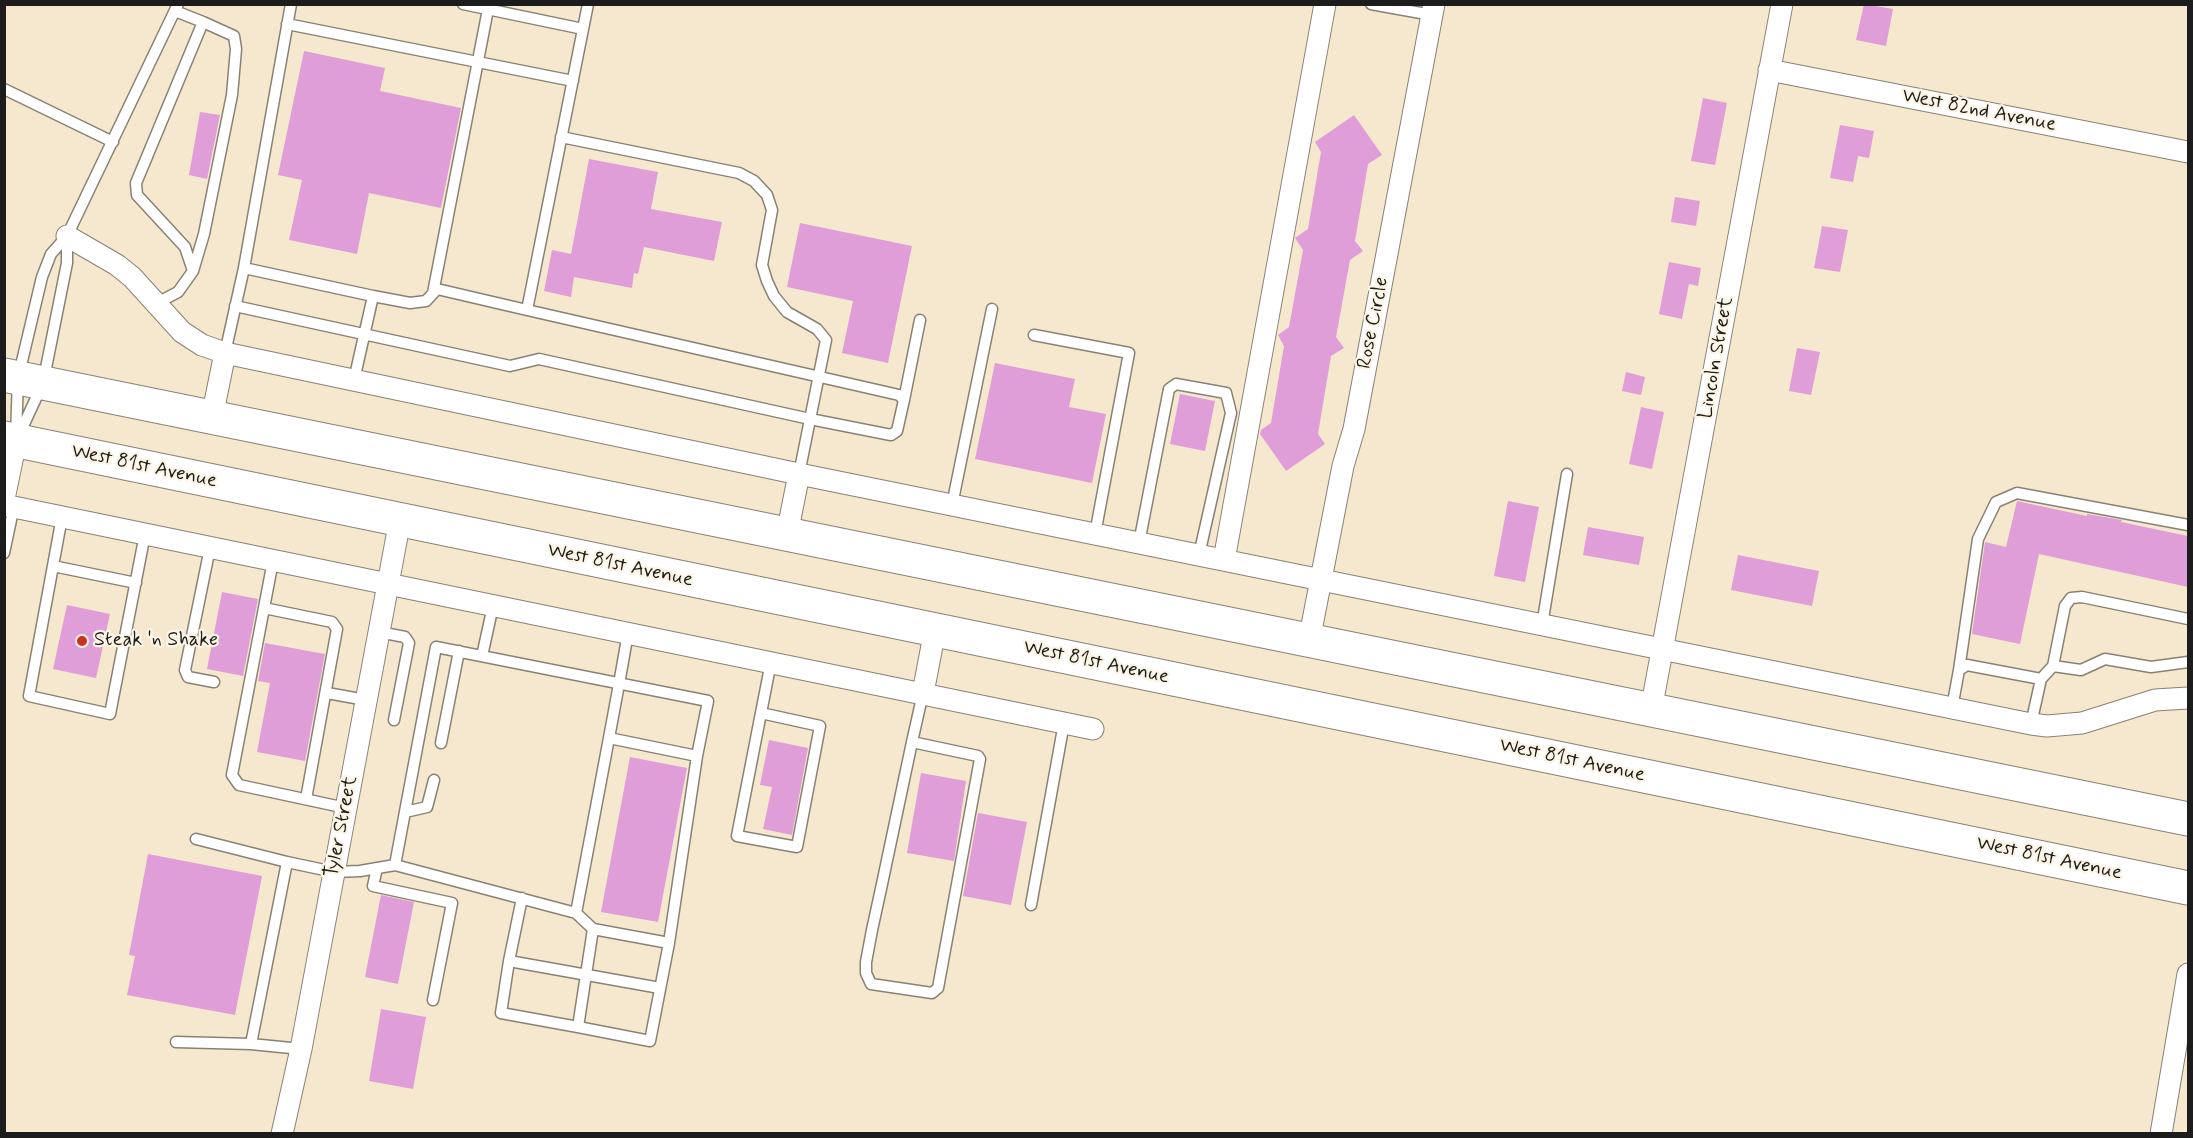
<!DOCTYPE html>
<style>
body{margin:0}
#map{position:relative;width:2193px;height:1138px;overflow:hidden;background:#f5e8cf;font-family:Mynerve,sans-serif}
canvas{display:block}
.frame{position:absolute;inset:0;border:6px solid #1c1c1c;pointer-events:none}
</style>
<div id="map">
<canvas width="2193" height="1138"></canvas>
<div class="frame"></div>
</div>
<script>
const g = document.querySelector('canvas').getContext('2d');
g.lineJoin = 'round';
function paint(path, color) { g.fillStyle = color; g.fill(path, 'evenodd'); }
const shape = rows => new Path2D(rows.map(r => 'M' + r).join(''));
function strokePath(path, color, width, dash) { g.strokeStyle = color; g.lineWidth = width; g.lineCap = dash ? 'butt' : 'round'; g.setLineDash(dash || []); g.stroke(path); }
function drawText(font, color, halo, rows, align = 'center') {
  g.font = font + ' Mynerve,sans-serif'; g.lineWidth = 4.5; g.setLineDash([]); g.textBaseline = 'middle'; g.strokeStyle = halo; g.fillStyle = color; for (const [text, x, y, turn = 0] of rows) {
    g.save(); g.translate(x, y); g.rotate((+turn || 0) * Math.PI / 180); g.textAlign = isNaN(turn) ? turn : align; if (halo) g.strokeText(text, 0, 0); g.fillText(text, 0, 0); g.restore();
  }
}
const building = shape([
 [1864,4,1893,9,1886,46,1856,40],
 [304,51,385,68,380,91,461,108,441,208,369,193,357,254,289,240,302,180,278,175],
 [1703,98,1727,103,1715,165,1691,161],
 [200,112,220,115,207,179,189,175],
 [1354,115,1382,155,1368,164,1355,241,1363,251,1350,260,1336,337,1344,348,1331,356,1318,434,1325,444,1286,471,1260,434,1261,430,1271,423,1284,346,1278,335,1289,327,1303,250,1295,238,1308,229,1321,152,1315,142],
 [1840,125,1874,131,1869,158,1858,156,1853,182,1830,178],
 [589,159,658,172,651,209,722,222,714,261,644,247,638,274,634,273,632,288,574,277,571,297,544,291,552,250,571,254],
 [1675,197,1700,201,1696,226,1671,222],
 [800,223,912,246,888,363,842,353,853,301,787,287],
 [1822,226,1848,230,1840,272,1814,268],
 [1669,262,1701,268,1698,286,1689,284,1682,319,1659,314],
 [1797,348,1820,352,1811,395,1789,391],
 [995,363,1075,379,1069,407,1106,414,1092,483,975,459],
 [1626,372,1645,377,1641,395,1622,391],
 [1180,394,1215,401,1205,451,1170,444],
 [1641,407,1664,412,1652,469,1629,464],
 [1508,501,1539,507,1525,582,1494,576],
 [2017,501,2087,516,2087,514,2122,520,2121,522,2188,536,2188,587,2039,554,2020,644,1972,634,1985,542,2006,547],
 [1588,527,1644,537,1639,565,1583,555],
 [1738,555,1819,571,1812,606,1731,590],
 [222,592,258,599,243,676,207,669],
 [67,605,110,614,96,678,53,669],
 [265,643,325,654,305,761,257,752,270,683,258,681],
 [769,740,808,748,792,835,763,829,772,787,760,785],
 [630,757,687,768,658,922,601,912],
 [921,773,966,781,954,861,907,853],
 [978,813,1027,822,1011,905,963,896],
 [148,854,262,876,235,1015,127,995,135,956,129,955],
 [381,895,414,902,398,984,365,977],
 [381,1009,426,1017,413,1089,369,1081]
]);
const lane = shape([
 [463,4,583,29],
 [1371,4,1432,15],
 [287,24,573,81],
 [4,89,113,142],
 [561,137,739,173,754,181,767,195,772,210,762,265,767,281,774,296,787,312,817,329,826,340,799,474],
 [244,268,291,4],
 [193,271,204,234,232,95,236,49,234,36,203,22],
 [433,293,489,4],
 [373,296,410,303,426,301,437,289,527,310,588,4],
 [155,304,178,292,193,271,185,247,137,195,136,183,203,22,175,11],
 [235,306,510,366,539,359,810,419,891,435,897,431,904,400,899,395,527,310],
 [1034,335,1129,353,1095,534],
 [225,353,244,268,373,296,354,380],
 [904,400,920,320],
 [19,435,43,383,67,263,67,236],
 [16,436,18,378,42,277,51,254,67,236,178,4],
 [952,505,992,309],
 [62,517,29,696,110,714,145,534],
 [1139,543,1169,389,1176,384,1226,393,1231,413,1199,555],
 [210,548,185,670,188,677,214,682],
 [4,553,14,506],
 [273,561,232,775,239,785,346,808],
 [53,566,136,583],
 [264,608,332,622,337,629,306,799],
 [1542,625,1567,474],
 [379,632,405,637,409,643,394,720],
 [482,656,493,606],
 [2053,666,2081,670,2105,659,2151,667,2188,662],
 [1959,670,1978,539,1996,502,2017,493,2188,525],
 [327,693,366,700],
 [1952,708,1959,670,1967,665,2041,679],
 [761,713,820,726,797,847,737,836,761,713,771,662],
 [2031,724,2041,679,2053,666,2065,606,2071,598,2082,597,2188,619],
 [609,738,697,756,669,943,593,929,576,913,609,738,619,684,628,633],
 [912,742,978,756,980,759,938,988,932,993,871,984,866,973,866,962,872,930,882,884,912,742,923,693],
 [441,743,459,651],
 [405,812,427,807,434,780],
 [196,839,287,862],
 [377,868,373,886,452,903,433,1000],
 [1031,905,1064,723],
 [576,913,395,865,436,647,708,701,697,756],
 [593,929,578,1027,650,1041,669,943],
 [509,961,522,898],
 [578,1027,501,1013,509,961,660,988],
 [176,1042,251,1044,301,1049],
 [251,1044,287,862,334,872,360,871,395,865]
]);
const street = shape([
 [1769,70,2188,152],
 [67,236,117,265,132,277,182,332,202,345,225,353,799,474,2031,724,2047,726,2082,723,2155,700,2188,698],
 [212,417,225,353],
 [4,499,16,441],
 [4,505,1093,729],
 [787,534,799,474],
 [1224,560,1325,4],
 [1309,641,1343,466,1354,429,1434,4],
 [923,693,935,630],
 [1651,710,1782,4],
 [282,1134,301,1049,400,520],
 [2161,1134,2188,974]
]);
const primary = shape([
 [4,375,2188,819],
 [4,438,2188,888]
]);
const markers = [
 [82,641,6,"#c8321e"]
];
const streetNames = [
 ["West 82nd Avenue",1979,111,11],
 ["Rose Circle",1374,323,-79],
 ["Lincoln Street",1717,358,-80],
 ["West 81st Avenue",144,467,12],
 ["West 81st Avenue",620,566,12],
 ["West 81st Avenue",1096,663,12],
 ["West 81st Avenue",1572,761,12],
 ["Tyler Street",342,827,-79],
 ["West 81st Avenue",2049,859,12]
];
const poiNames = [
 ["Steak 'n Shake",94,641]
];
paint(building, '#e09ed8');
strokePath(lane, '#888276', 13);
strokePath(street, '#888276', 23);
strokePath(primary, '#888276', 35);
strokePath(lane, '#fff', 10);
strokePath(street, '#fff', 21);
strokePath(primary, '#fff', 33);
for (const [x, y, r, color] of markers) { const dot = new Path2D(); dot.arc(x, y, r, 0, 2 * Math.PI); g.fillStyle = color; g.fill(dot); strokePath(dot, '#fcf5e5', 2); }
drawText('20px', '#1c1c1c', '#fcf5e5', streetNames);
drawText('20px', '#1c1c1c', '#fcf5e5', poiNames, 'left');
</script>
